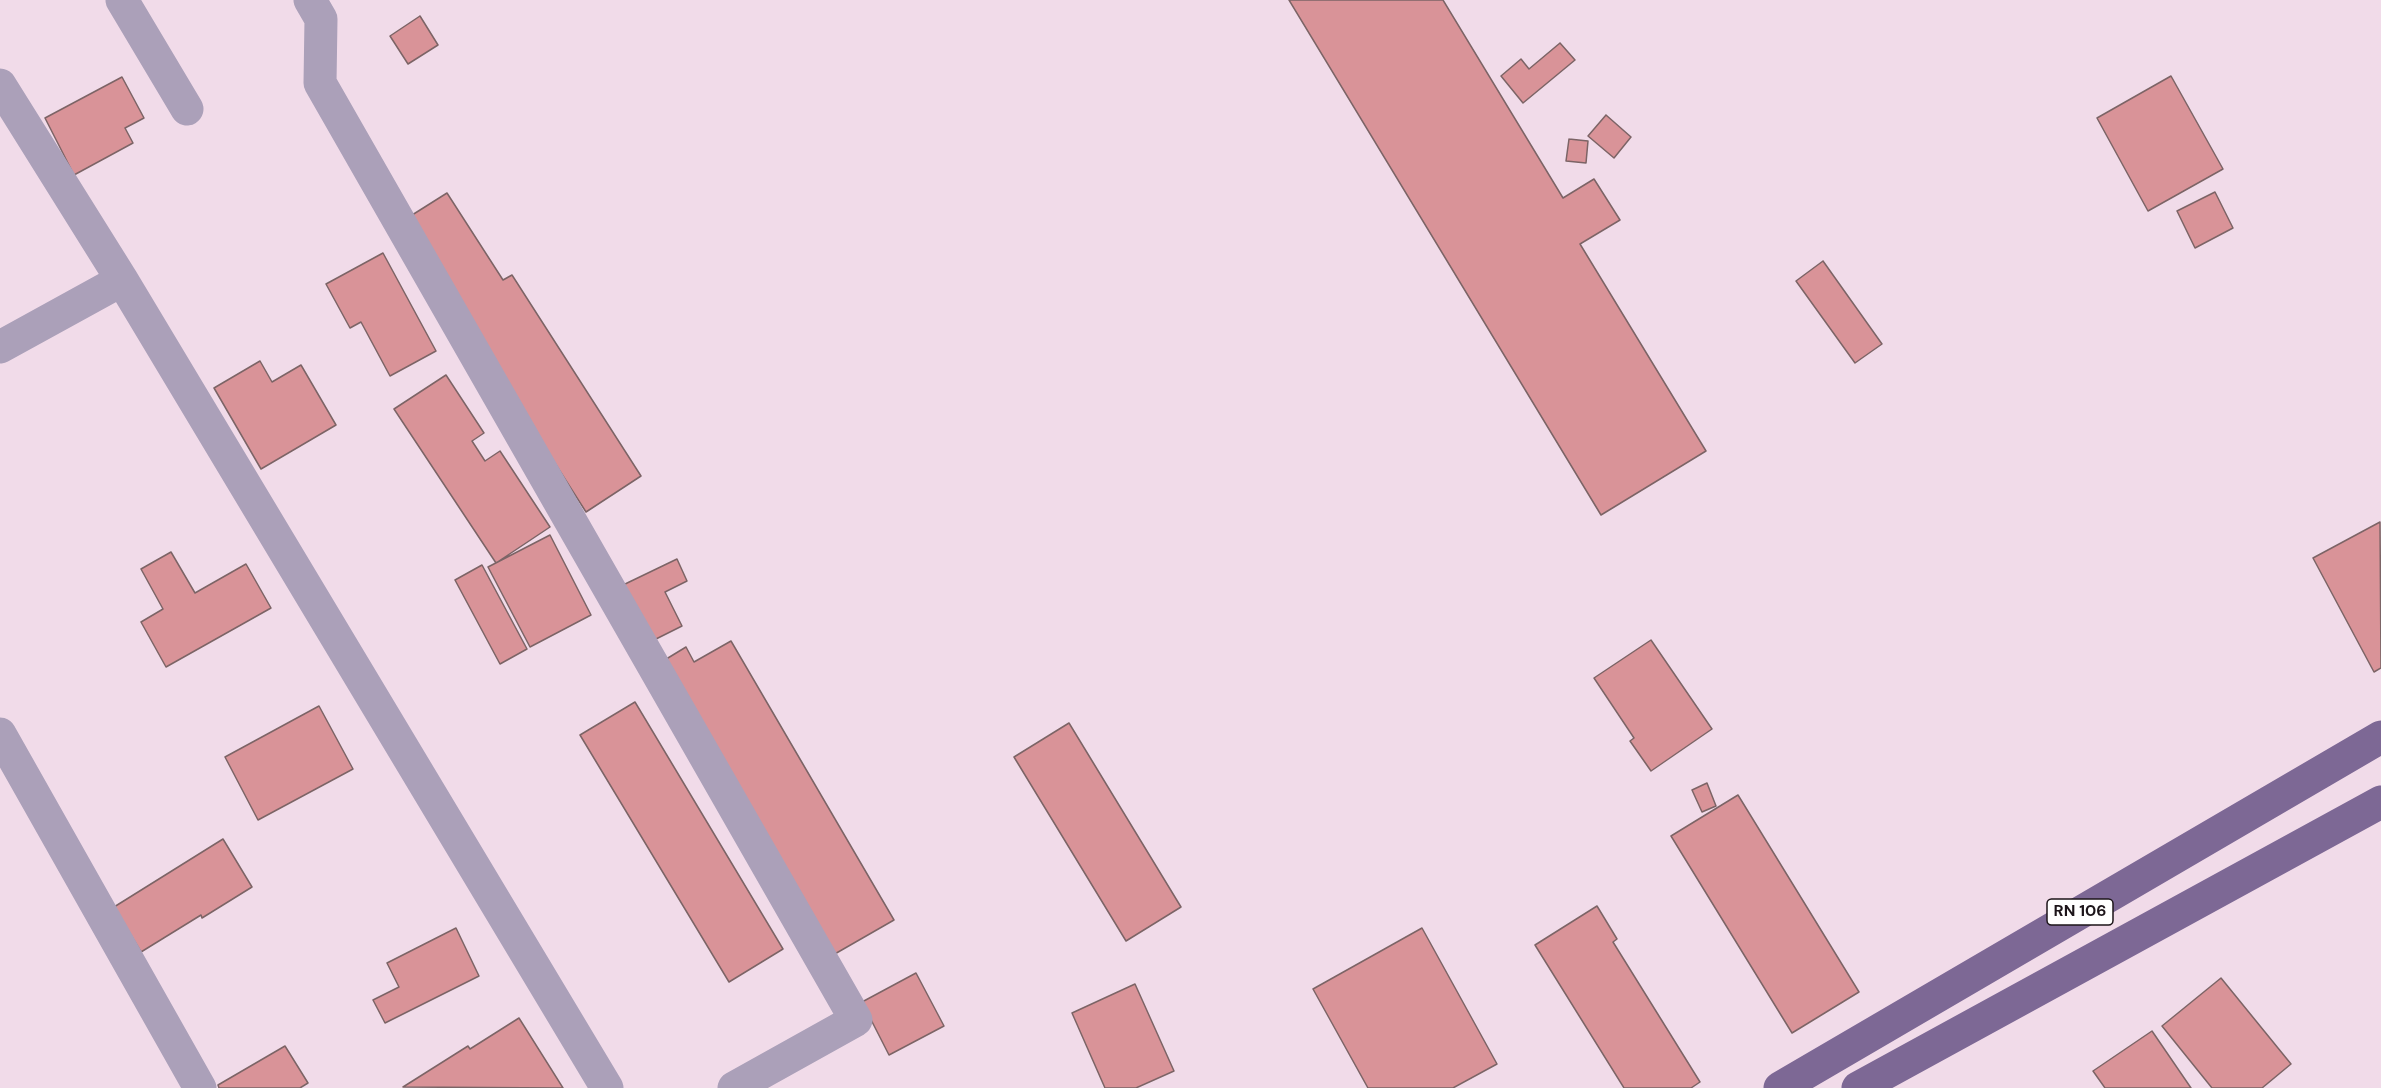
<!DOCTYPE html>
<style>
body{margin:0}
canvas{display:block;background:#f1dbe9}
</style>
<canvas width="2381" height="1088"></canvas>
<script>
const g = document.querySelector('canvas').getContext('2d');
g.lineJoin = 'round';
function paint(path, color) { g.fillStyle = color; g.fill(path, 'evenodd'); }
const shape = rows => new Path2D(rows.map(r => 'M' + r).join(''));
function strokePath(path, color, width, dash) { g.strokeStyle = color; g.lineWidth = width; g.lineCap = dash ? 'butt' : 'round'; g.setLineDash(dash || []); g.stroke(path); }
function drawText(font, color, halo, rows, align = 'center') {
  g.font = font + ' "DM Sans",sans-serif'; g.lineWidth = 4.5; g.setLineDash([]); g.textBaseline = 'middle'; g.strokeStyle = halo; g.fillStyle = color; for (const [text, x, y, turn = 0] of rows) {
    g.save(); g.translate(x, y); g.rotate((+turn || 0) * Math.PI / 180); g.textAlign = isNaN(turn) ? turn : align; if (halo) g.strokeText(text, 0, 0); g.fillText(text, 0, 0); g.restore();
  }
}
const building = shape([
 [1289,0,1443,0,1563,198,1594,179,1620,220,1580,244,1706,451,1601,515,1289,0],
 [420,16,438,45,408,64,390,36,420,16],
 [1560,43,1575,60,1523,103,1501,76,1521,59,1529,69,1560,43],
 [2171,76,2223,169,2148,211,2097,118,2171,76],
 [122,77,144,118,125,128,133,143,74,175,45,118,122,77],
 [1606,115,1631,137,1614,158,1588,136,1606,115],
 [1569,139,1588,141,1586,163,1566,161,1569,139],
 [2215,192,2233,228,2195,248,2177,211,2215,192],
 [447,193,503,280,512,275,641,476,586,512,401,222,447,193],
 [383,253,436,351,390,376,361,322,350,328,326,284,383,253],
 [1823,261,1882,344,1855,363,1796,281,1823,261],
 [260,361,272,382,301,365,336,425,261,469,214,388,260,361],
 [446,375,484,433,472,441,485,461,500,451,550,527,496,563,394,409,446,375],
 [2380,522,2381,668,2374,672,2313,558,2380,522],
 [550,535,591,615,530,647,488,567,550,535],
 [171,552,195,593,246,564,271,608,166,667,141,622,163,609,141,569,171,552],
 [677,559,687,581,665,592,682,626,650,642,623,585,677,559],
 [482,565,527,649,500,664,455,580,482,565],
 [1651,640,1712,729,1651,771,1630,741,1634,738,1594,678,1651,640],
 [731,641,894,920,833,955,663,661,686,647,694,662,731,641],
 [635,702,783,949,729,982,580,735,635,702],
 [319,706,353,769,258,820,225,757,319,706],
 [1069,723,1181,907,1126,941,1014,757,1069,723],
 [1707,783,1716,806,1702,812,1692,790,1707,783],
 [1738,795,1859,992,1792,1033,1671,836,1738,795],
 [223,839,252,887,202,918,201,915,141,952,114,907,223,839],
 [1597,906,1617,939,1613,942,1700,1082,1691,1088,1624,1088,1535,945,1597,906],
 [456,928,479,976,385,1023,373,1000,399,987,387,963,456,928],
 [1422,928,1497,1064,1453,1088,1368,1088,1313,989,1422,928],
 [916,973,944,1026,889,1055,862,1002,916,973],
 [2221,978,2291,1064,2262,1088,2212,1088,2162,1026,2221,978],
 [1135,984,1174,1071,1136,1088,1105,1088,1072,1013,1135,984],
 [519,1018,563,1088,403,1087,468,1046,470,1049,519,1018],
 [2152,1031,2191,1088,2105,1088,2093,1071,2152,1031],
 [285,1046,308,1083,300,1088,219,1088,218,1085,285,1046]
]);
const minor = shape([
 [122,0,187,109],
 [310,0,321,19,320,83,856,1020,734,1088],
 [0,85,122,280,607,1088],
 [0,347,122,280],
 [0,734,200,1088]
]);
const major = shape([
 [1780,1088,2381,737],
 [1858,1088,2381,802]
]);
const shields = [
 [2080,912,66]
];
const shieldNames = [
 ["RN 106",2080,912]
];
paint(building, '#d99398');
strokePath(building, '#7c6466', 1.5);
strokePath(minor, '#aba0b9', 33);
strokePath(major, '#7d6895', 33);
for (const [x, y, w] of shields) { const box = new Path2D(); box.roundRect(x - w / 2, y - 13, w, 26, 4.5); g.fillStyle = '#fff'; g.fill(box); strokePath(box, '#1c1419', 1.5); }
drawText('bold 16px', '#1c1419', null, shieldNames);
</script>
